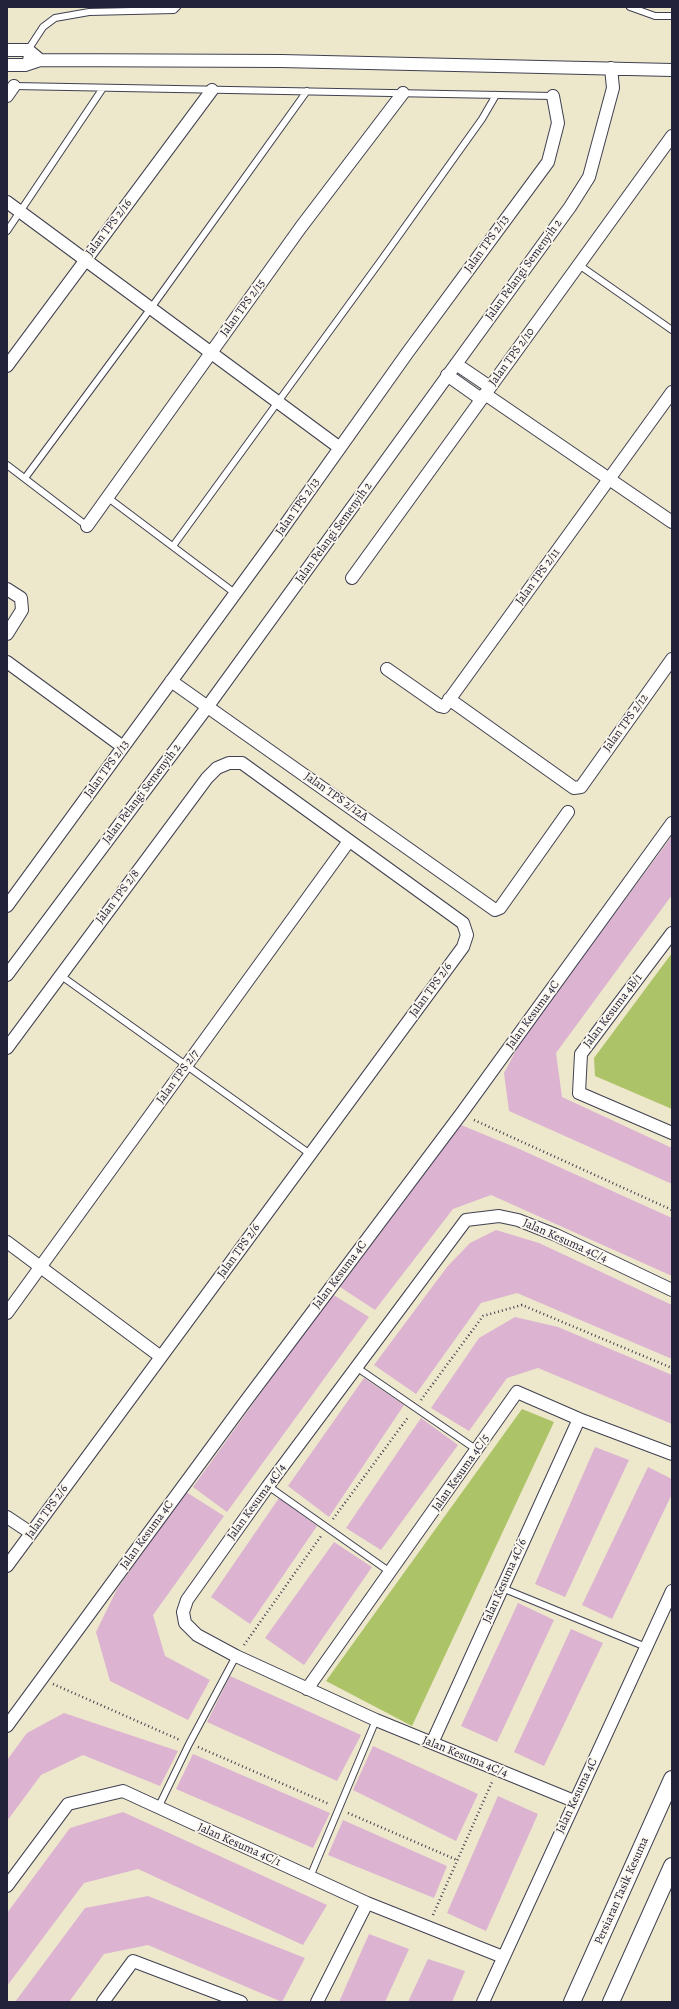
<!DOCTYPE html>
<style>
body{margin:0}
#map{position:relative;width:679px;height:2009px;overflow:hidden;background:#ede7cb;font-family:Alegreya,serif}
canvas{display:block}
.frame{position:absolute;inset:0;border:8px solid #22223b;pointer-events:none}
</style>
<div id="map">
<canvas width="679" height="2009"></canvas>
<div class="frame"></div>
</div>
<script>
const g = document.querySelector('canvas').getContext('2d');
g.lineJoin = 'round';
function paint(path, color) { g.fillStyle = color; g.fill(path, 'evenodd'); }
const shape = rows => new Path2D(rows.map(r => 'M' + r).join(''));
function strokePath(path, color, width, dash) { g.strokeStyle = color; g.lineWidth = width; g.lineCap = dash ? 'butt' : 'round'; g.setLineDash(dash || []); g.stroke(path); }
function drawText(font, color, halo, rows, align = 'center') {
  g.font = font + ' Alegreya,serif'; g.lineWidth = 3.5; g.setLineDash([]); g.textBaseline = 'middle'; g.strokeStyle = halo; g.fillStyle = color; for (const [text, x, y, turn = 0] of rows) {
    g.save(); g.translate(x, y); g.rotate((+turn || 0) * Math.PI / 180); g.textAlign = isNaN(turn) ? turn : align; if (halo) g.strokeText(text, 0, 0); g.fillText(text, 0, 0); g.restore();
  }
}
const green = shape([
 [672,953,672,1109,595,1076,594,1058],
 [522,1409,554,1422,412,1726,326,1681]
]);
const building = shape([
 [672,836,672,895,556,1053,562,1097,672,1148,672,1184,509,1111,504,1073,522,1039],
 [461,1125,517,1148,672,1218,672,1276,491,1195,453,1209,375,1310,340,1287],
 [496,1230,539,1243,672,1305,672,1359,517,1293,481,1303,416,1394,374,1365,447,1267,470,1243],
 [332,1294,369,1317,227,1512,193,1487],
 [515,1317,558,1327,672,1375,672,1424,538,1368,507,1378,469,1431,431,1408,479,1338],
 [364,1378,404,1405,329,1517,288,1486],
 [421,1418,458,1445,381,1550,346,1528],
 [595,1447,629,1460,565,1597,535,1584],
 [648,1467,672,1479,672,1494,612,1619,582,1605],
 [186,1492,224,1516,153,1615,165,1656,210,1680,188,1720,110,1681,96,1632,117,1589],
 [279,1498,317,1526,250,1624,211,1597],
 [334,1542,372,1567,304,1665,265,1638],
 [518,1603,554,1620,497,1742,461,1726],
 [571,1629,603,1643,544,1766,514,1752],
 [230,1676,361,1735,337,1781,207,1722],
 [64,1713,178,1751,160,1786,83,1755,41,1775,7,1821,7,1760,27,1733],
 [373,1746,478,1794,456,1841,353,1790],
 [193,1754,330,1813,313,1848,176,1789],
 [498,1796,538,1814,486,1931,447,1913],
 [123,1812,327,1905,303,1945,138,1869,84,1883,7,1986,7,1913,70,1828],
 [343,1820,447,1866,434,1898,328,1855],
 [148,1896,305,1958,282,2002,148,1945,104,1954,69,2002,15,2002,85,1908],
 [369,1934,409,1949,385,2002,339,2002],
 [428,1959,465,1971,452,2002,408,2002]
]);
const path = shape([
 [474,1120,672,1210],
 [421,1400,483,1316,522,1305,672,1368],
 [333,1519,409,1416],
 [244,1645,321,1536],
 [53,1684,180,1740],
 [198,1747,329,1804],
 [348,1813,457,1860],
 [433,1915,492,1782]
]);
const service = shape([
 [630,7,655,16,672,16],
 [25,65,28,50,43,27,55,18,89,12,174,10,177,7],
 [14,86,553,96],
 [7,231,103,88],
 [579,265,672,330],
 [7,465,87,526],
 [25,478,151,308,307,91],
 [107,497,236,594],
 [173,546,382,259,482,119,496,95],
 [60,975,310,1154],
 [356,1367,477,1450],
 [268,1486,390,1572],
 [502,1588,646,1647],
 [158,1808,189,1744,236,1656],
 [310,1877,376,1720]
]);
const minor = shape([
 [7,50,28,50,40,60],
 [7,65,25,65,40,60,281,61,672,70],
 [7,96,14,86],
 [7,202,340,448],
 [456,364,490,387],
 [7,366,212,90],
 [447,375,481,399],
 [485,394,672,522],
 [87,526,301,227,403,93],
 [352,578,672,136],
 [7,589,21,598,22,610,7,634],
 [7,662,123,747],
 [387,669,440,706,444,707,672,392],
 [171,681,495,910,500,908,568,812],
 [449,699,574,788,581,787,672,659],
 [7,906,278,535,408,352,548,162,558,123,553,96],
 [672,933,581,1054,579,1093,672,1133],
 [7,975,208,706,570,207,589,177,596,151,613,88,611,68],
 [7,1048,207,778,217,768,229,763,242,763,463,923,467,935,463,947,7,1566],
 [7,1242,161,1357],
 [7,1313,349,841],
 [7,1517,31,1533],
 [307,1689,517,1392,579,1419,672,1454],
 [7,1726,242,1406,461,1114,672,823],
 [432,1743,579,1419],
 [574,1801,376,1720,236,1656,197,1635,185,1623,183,1612,187,1600,268,1486,466,1220,499,1216,518,1220,556,1235,672,1290],
 [7,1886,68,1804,123,1791,367,1903,503,1957],
 [103,2002,133,1961,241,2002],
 [317,2002,367,1903],
 [483,2002,672,1591]
]);
const tertiary = shape([
 [572,2002,672,1779],
 [611,2002,672,1866]
]);
const streetNames = [
 ["Jalan TPS 2/16",109,228,-53],
 ["Jalan TPS 2/13",487,244,-54],
 ["Jalan Pelangi Semenyih 2",524,270,-54],
 ["Jalan TPS 2/15",243,308,-54],
 ["Jalan TPS 2/10",512,357,-54],
 ["Jalan TPS 2/13",298,507,-55],
 ["Jalan Pelangi Semenyih 2",334,533,-54],
 ["Jalan TPS 2/11",538,577,-54],
 ["Jalan TPS 2/12",626,723,-54],
 ["Jalan TPS 2/13",107,769,-54],
 ["Jalan Pelangi Semenyih 2",142,794,-53],
 ["Jalan TPS 2/12A",336,797,35],
 ["Jalan TPS 2/8",118,897,-53],
 ["Jalan TPS 2/6",431,990,-54],
 ["Jalan Kesuma 4B/1",613,1011,-53],
 ["Jalan Kesuma 4C",533,1015,-54],
 ["Jalan TPS 2/7",178,1077,-54],
 ["Jalan Kesuma 4C/4",565,1241,24],
 ["Jalan TPS 2/6",239,1251,-54],
 ["Jalan Kesuma 4C",340,1275,-53],
 ["Jalan Kesuma 4C/5",461,1473,-55],
 ["Jalan Kesuma 4C/4",257,1502,-54],
 ["Jalan TPS 2/6",47,1512,-54],
 ["Jalan Kesuma 4C",147,1535,-54],
 ["Jalan Kesuma 4C/6",505,1581,-66],
 ["Jalan Kesuma 4C/4",465,1757,22],
 ["Jalan Kesuma 4C",577,1796,-65],
 ["Jalan Kesuma 4C/1",239,1845,24],
 ["Persiaran Tasik Kesuma",622,1891,-66]
];
paint(green, '#adc367');
paint(building, '#dcb4d1');
strokePath(service, '#404051', 8);
strokePath(minor, '#404051', 14);
strokePath(tertiary, '#404051', 18);
strokePath(path, '#404051', 2.5, [1, 3]);
strokePath(service, '#fff', 6);
strokePath(minor, '#fff', 12);
strokePath(tertiary, '#fff', 16);
drawText('12px', '#22223b', '#fbf7ec', streetNames);
</script>
